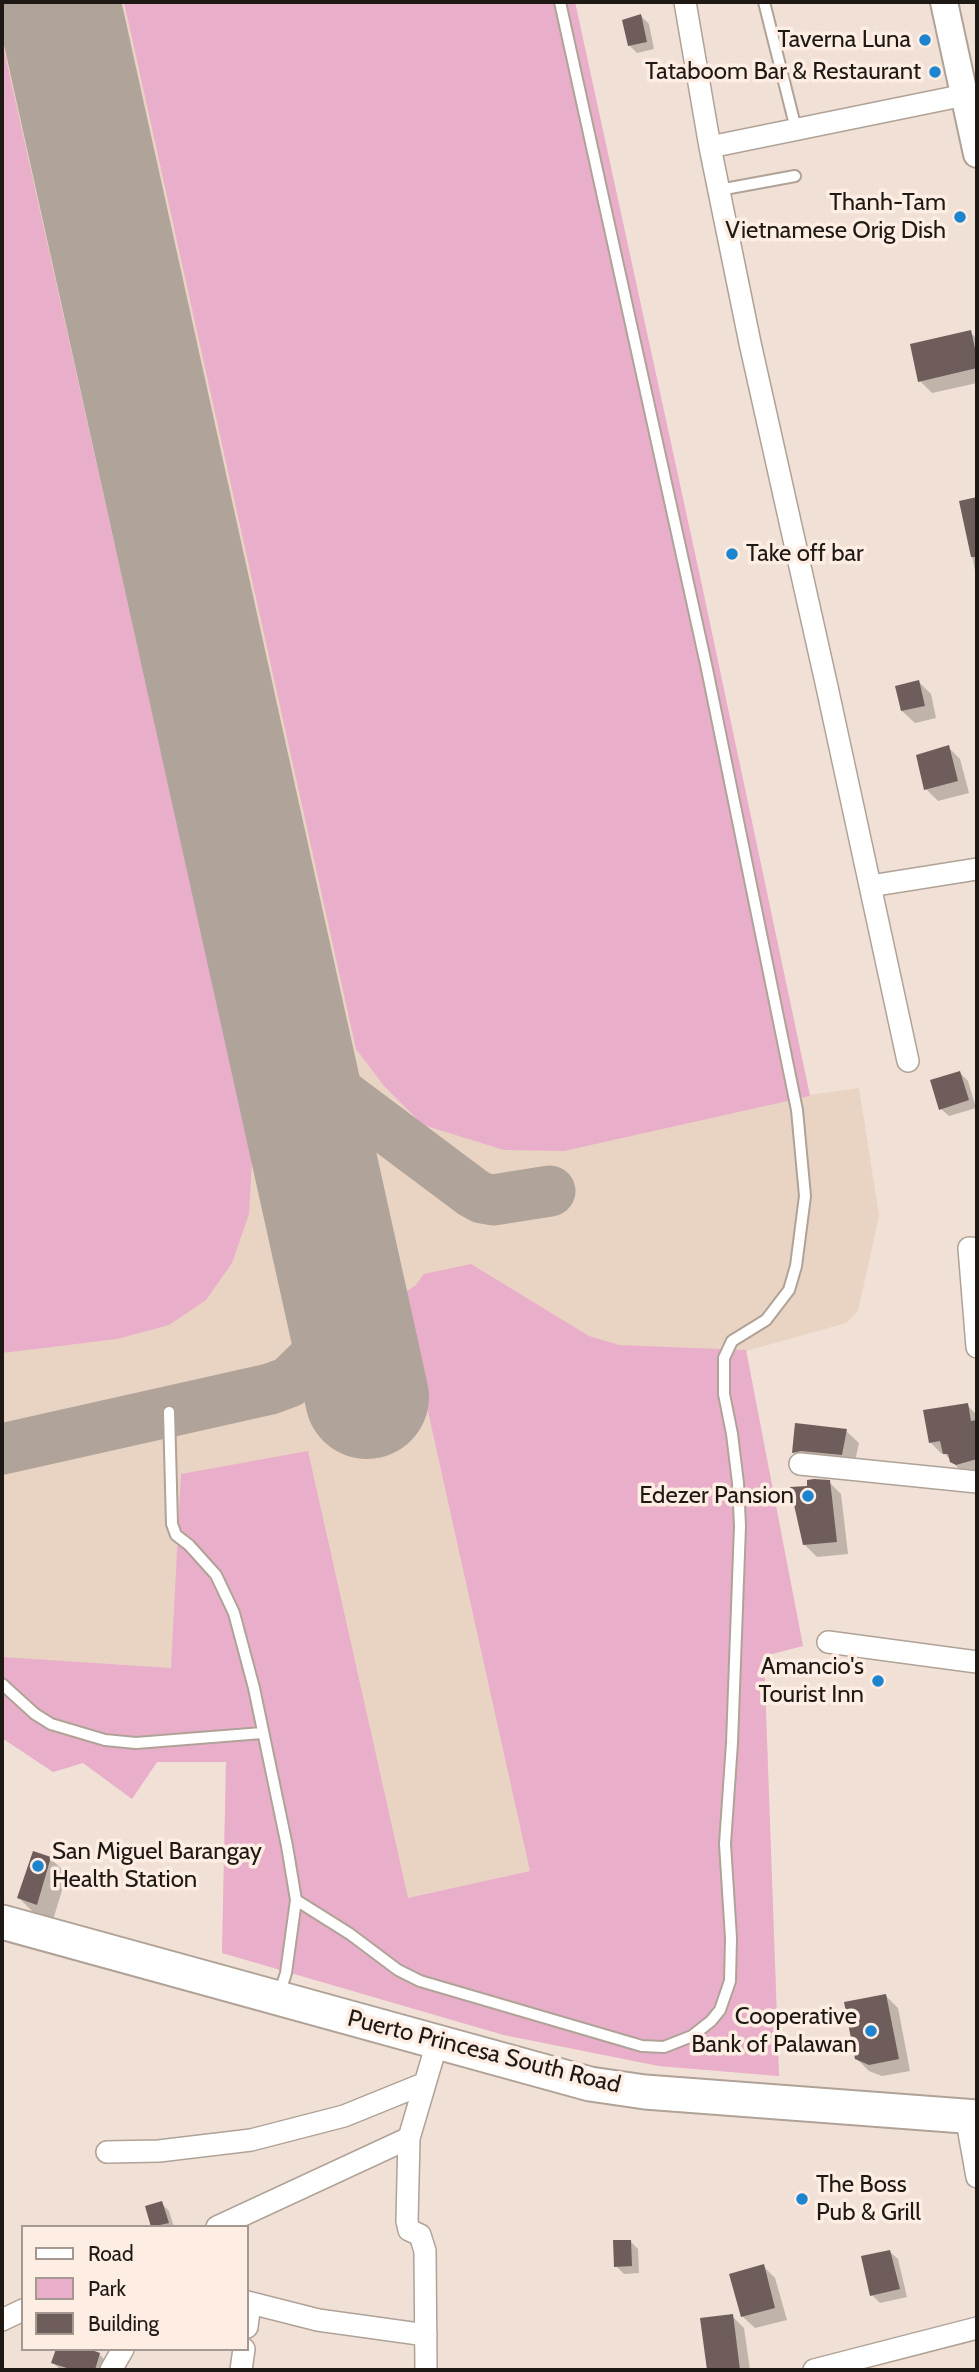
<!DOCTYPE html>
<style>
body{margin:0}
#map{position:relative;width:979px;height:2372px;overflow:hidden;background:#f0e0d5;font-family:Cabin,sans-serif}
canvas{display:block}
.frame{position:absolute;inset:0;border:4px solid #1e1915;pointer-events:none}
.legend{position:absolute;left:21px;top:2225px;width:228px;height:126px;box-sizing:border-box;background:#fdede2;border:2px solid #a49890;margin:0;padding:9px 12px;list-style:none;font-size:21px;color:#1e1915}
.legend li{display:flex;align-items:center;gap:14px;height:35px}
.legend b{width:35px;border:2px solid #a49890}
</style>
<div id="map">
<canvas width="979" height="2372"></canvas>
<div class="frame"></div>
<ul class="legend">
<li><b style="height:9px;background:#fff"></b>Road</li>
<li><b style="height:19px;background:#e9afca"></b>Park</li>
<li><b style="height:19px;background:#6e5d5b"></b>Building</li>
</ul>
</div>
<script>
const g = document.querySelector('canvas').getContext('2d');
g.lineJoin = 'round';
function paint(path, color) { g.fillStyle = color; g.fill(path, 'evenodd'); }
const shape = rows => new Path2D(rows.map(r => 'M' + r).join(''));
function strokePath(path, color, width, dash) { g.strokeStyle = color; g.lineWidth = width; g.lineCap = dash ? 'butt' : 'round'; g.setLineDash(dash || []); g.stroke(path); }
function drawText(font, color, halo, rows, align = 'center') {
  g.font = font + ' Cabin,sans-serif'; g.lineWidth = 7; g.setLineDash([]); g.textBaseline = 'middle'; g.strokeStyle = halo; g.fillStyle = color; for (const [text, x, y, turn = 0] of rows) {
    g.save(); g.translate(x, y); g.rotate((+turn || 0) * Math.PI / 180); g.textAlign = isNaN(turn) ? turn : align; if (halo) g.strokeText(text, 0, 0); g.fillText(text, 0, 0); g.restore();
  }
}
const built = shape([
 [2,2,575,2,701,581,810,1095,859,1088,879,1216,858,1311,846,1323,746,1351,803,1646,764,1656,779,2076,659,2066,504,2035,222,1953,226,1762,157,1762,132,1799,83,1763,53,1772,2,1738]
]);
const green = shape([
 [124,2,575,2,701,581,810,1096,564,1151,504,1150,423,1125,384,1086,356,1049],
 [2,41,252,1160,249,1214,232,1263,206,1300,169,1325,117,1339,2,1353],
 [471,1264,589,1336,619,1345,746,1350,803,1646,764,1656,779,2076,659,2066,504,2035,222,1953,226,1762,157,1762,132,1799,83,1763,53,1772,2,1738,2,1657,171,1668,181,1474,308,1451,408,1898,530,1871,402,1294,415,1286,424,1274]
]);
const shadow = shape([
 [641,16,649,24,654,49,637,53,629,45],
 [970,332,977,339,977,383,932,393,920,381],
 [977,499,977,580,961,503],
 [919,682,931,694,936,718,915,723,902,711],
 [948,747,960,759,969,793,938,801,926,789],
 [960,1073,968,1081,976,1108,949,1116,941,1109],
 [967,1405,977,1415,977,1474,964,1474,945,1454,942,1454,930,1442],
 [846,1431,859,1443,854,1466,805,1464,793,1452],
 [829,1482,841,1494,848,1554,817,1557,805,1545,809,1488],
 [50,1858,67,1874,53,1920,35,1914,19,1898],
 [886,1996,898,2008,910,2071,882,2076,869,2071,857,2059],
 [161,2203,169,2211,174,2227,153,2227,147,2208],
 [630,2241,638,2249,639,2273,624,2274,616,2266],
 [890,2252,898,2259,907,2297,880,2303,872,2295],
 [763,2266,775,2278,787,2320,755,2328,742,2316],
 [732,2316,744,2328,750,2370,709,2370,702,2320],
 [99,2354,107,2362,105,2370,61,2370,53,2363]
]);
const taxiway = shape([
 [287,1037,312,1069,330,1086,473,1193,482,1198,493,1200,550,1191],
 [2,1449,270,1389,289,1382,320,1352,329,1337,336,1297,338,1267]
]);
const runway = shape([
 [58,2,367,1397]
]);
const building = shape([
 [641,14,647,42,628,46,622,20],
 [971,330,977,358,977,368,918,382,910,344],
 [977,497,977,557,971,557,959,501],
 [919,680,925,706,901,711,895,686],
 [949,745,958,781,924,790,916,755],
 [960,1071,969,1100,939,1110,930,1080],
 [968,1403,971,1421,977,1420,977,1459,956,1465,950,1462,948,1454,943,1454,940,1441,929,1443,923,1410],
 [795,1423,847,1429,842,1455,801,1451,792,1453],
 [814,1479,830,1480,837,1542,803,1545,790,1487,807,1486,807,1480],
 [33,1851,51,1857,37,1905,17,1898],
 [886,1994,899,2059,869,2065,855,2059,844,2002],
 [162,2201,169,2223,151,2227,145,2206],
 [613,2240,631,2240,632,2266,614,2267],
 [890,2250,900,2289,870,2296,861,2256],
 [764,2264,775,2308,741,2317,729,2274],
 [733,2314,740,2370,707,2370,700,2318],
 [56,2349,89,2349,100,2353,95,2370,73,2370,51,2363]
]);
const service = shape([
 [764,2,796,129],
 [719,190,795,176],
 [169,1412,172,1524,176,1535,189,1545,216,1575,234,1613,254,1688,287,1846,296,1900,286,1973,279,1995],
 [2,1684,35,1714,51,1724,105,1740,136,1743,262,1733],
 [296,1900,350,1934,398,1970,420,1981,642,2046,664,2047,692,2036,711,2021,720,2010,730,1981,731,1938,725,1844,732,1743,740,1526,738,1483,732,1434,724,1394,724,1358,732,1341,766,1320,789,1290,796,1266,805,1196,797,1110,707,669,560,2]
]);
const minor = shape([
 [685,2,710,147,750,343,827,687,908,1061],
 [710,147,965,95],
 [870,886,977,869],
 [977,1249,969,1248,977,1347],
 [800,1464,977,1482],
 [828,1642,977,1662],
 [966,2116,977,2177],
 [409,2138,407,2221,409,2230,420,2235,425,2251,426,2370],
 [107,2152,159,2151,251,2140,344,2116,423,2084],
 [217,2227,409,2138,437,2043],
 [247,2302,318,2320,426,2335],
 [2,2320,23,2310],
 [247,2327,250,2303],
 [111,2370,123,2349],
 [241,2370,244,2349],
 [814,2370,977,2328]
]);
const tertiary = shape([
 [944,2,977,154]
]);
const primary = shape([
 [2,1922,590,2084,645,2092,977,2117]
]);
const markers = [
 [925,40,7,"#1d84cf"],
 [935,72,7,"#1d84cf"],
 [960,217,7,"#1d84cf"],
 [732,554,7,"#1d84cf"],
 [808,1496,7,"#1d84cf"],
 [878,1681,7,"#1d84cf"],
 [38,1866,7,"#1d84cf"],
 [871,2031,7,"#1d84cf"],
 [802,2199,7,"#1d84cf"]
];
const poiNames = [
 ["Taverna Luna",911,40],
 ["Tataboom Bar & Restaurant",921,72],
 ["Thanh-Tam",946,203],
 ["Vietnamese Orig Dish",946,231],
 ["Take off bar",746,554,"left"],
 ["Edezer Pansion",794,1496],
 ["Amancio's",864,1667],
 ["Tourist Inn",864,1695],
 ["San Miguel Barangay",52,1852,"left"],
 ["Health Station",52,1880,"left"],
 ["Cooperative",857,2017],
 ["Bank of Palawan",857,2045],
 ["The Boss",816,2185,"left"],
 ["Pub & Grill",816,2213,"left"]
];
const streetNames = [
 ["Puerto Princesa South Road",484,2052,14]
];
paint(built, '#e9d3c3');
paint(green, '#e9afca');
paint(shadow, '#0003');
strokePath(taxiway, '#b0a49a', 51);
strokePath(runway, '#b0a49a', 124);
paint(building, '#6e5d5b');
strokePath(service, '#b0a297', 14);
strokePath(minor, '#b0a297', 24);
strokePath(tertiary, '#b0a297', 30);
strokePath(primary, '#b0a297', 37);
strokePath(service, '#fff', 10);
strokePath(minor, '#fff', 21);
strokePath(tertiary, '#fff', 26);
strokePath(primary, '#fff', 33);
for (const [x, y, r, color] of markers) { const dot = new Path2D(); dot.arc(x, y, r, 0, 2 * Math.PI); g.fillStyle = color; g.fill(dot); strokePath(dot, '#fdede2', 2.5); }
drawText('24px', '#1e1915', '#fdede2', poiNames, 'right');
drawText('24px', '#1e1915', '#fdede2', streetNames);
</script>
